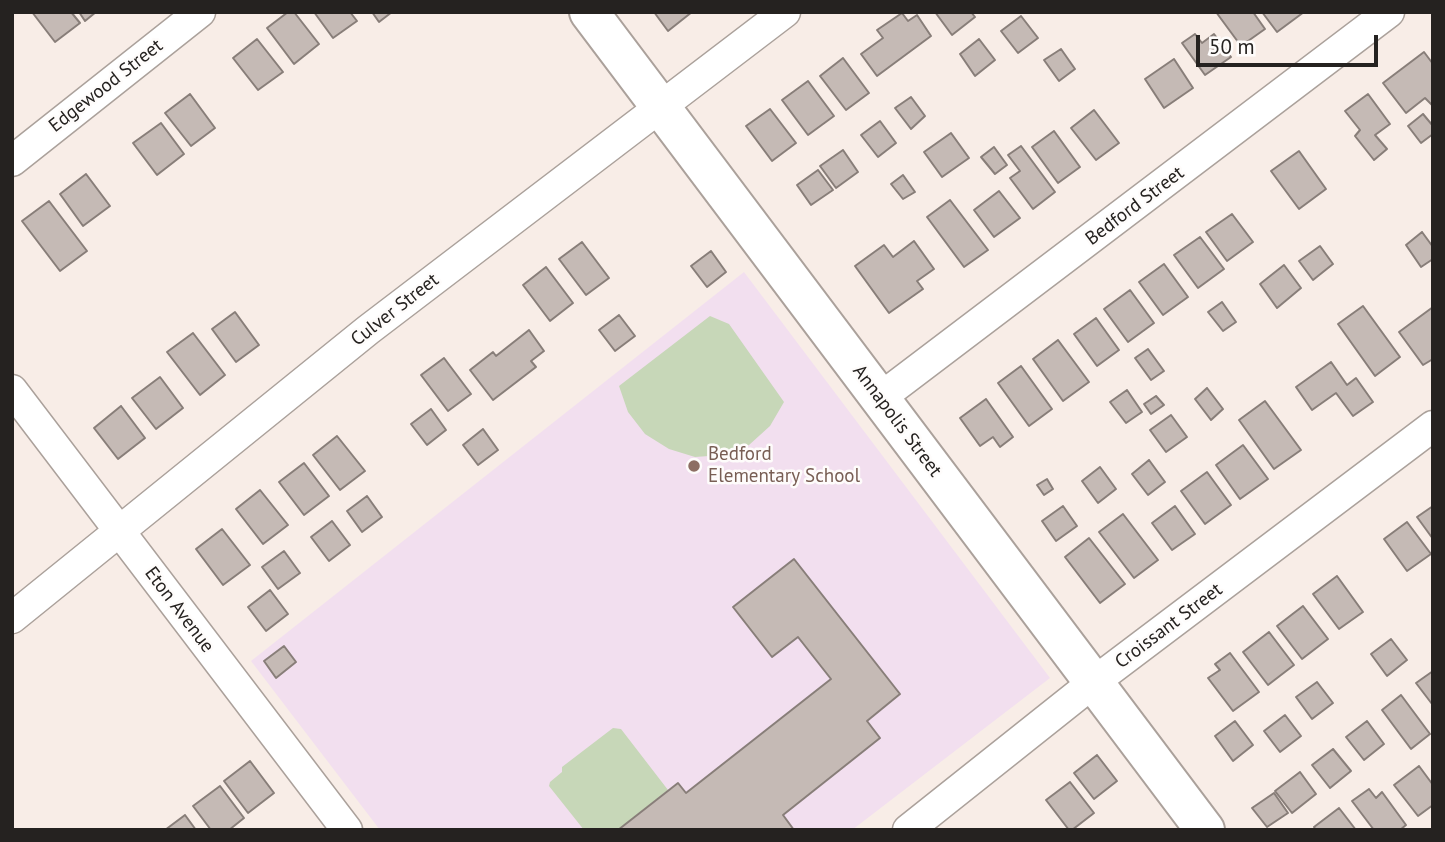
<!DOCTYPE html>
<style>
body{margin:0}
#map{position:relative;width:1445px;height:842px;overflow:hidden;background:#f8ede7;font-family:"PT Sans",sans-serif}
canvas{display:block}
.frame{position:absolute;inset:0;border:14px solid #252220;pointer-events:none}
.scale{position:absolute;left:1196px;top:35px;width:182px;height:32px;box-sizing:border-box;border:4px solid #252220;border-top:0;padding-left:9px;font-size:21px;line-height:24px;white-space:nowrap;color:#252220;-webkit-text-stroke:5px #fefcfb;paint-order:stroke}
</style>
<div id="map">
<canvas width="1445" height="842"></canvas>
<div class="frame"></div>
<div class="scale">50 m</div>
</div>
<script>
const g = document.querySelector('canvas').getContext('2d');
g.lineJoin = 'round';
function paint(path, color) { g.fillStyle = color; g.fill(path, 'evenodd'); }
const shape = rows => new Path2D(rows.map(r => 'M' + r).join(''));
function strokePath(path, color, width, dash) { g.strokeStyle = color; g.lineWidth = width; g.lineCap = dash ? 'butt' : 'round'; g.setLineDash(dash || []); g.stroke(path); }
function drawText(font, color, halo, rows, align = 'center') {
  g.font = font + ' "PT Sans",sans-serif'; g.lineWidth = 5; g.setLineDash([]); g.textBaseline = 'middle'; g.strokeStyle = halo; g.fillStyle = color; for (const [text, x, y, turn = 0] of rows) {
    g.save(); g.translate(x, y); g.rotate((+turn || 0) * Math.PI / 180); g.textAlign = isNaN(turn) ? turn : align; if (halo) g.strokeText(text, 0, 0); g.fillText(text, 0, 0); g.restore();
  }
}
const education = shape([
 [744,272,1050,678,852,830,380,830,251,661]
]);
const green = shape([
 [710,316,729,324,784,402,770,426,749,445,723,455,695,457,669,449,645,434,628,412,619,386],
 [613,728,621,729,668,790,618,830,584,830,549,786,550,782,562,772,562,767]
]);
const building = shape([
 [32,12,71,12,80,23,55,42,32,12],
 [79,12,96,12,85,21,79,12],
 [288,12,294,12,319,44,294,64,267,28,288,12],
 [314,12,350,12,357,21,333,38,314,12],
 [372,12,392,12,379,22,372,12],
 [654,12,692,12,668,31,654,12],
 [935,12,971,12,975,17,952,35,935,12],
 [1216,12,1253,12,1265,29,1241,46,1216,12],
 [1262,12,1304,12,1277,32,1262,12],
 [902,13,908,21,917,15,931,36,877,76,861,54,883,38,877,30,902,13],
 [1021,16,1038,38,1018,53,1001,31,1021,16],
 [1195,34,1202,43,1214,34,1231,57,1205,75,1182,43,1195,34],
 [257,39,283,72,258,90,233,58,257,39],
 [979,39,995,60,975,76,960,54,979,39],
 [1061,49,1075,69,1059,81,1044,60,1061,49],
 [1424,52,1433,64,1433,106,1425,98,1406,113,1383,83,1424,52],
 [843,58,869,93,846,110,820,76,843,58],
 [1174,59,1193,88,1164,108,1145,79,1174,59],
 [808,81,834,116,808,135,782,100,808,81],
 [190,94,215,128,191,146,165,113,190,94],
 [1368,94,1390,124,1375,135,1387,149,1374,160,1355,136,1360,130,1345,111,1368,94],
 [911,97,925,116,911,129,895,108,911,97],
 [770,109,796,143,772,161,746,126,770,109],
 [1094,110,1119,143,1096,160,1071,128,1094,110],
 [1423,114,1433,126,1433,134,1421,143,1408,126,1423,114],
 [880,121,896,143,878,157,861,135,880,121],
 [161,123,184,154,157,175,133,143,161,123],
 [1054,131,1080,167,1058,183,1032,147,1054,131],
 [951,133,969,158,942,177,924,152,951,133],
 [1021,146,1055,192,1033,209,1010,178,1020,171,1008,155,1021,146],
 [994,147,1007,165,995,174,981,157,994,147],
 [843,150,858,172,836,188,820,166,843,150],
 [1299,151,1326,189,1299,209,1271,171,1299,151],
 [818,170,833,190,811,205,797,185,818,170],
 [86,174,110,206,83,226,60,194,86,174],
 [903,175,915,192,903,199,891,184,903,175],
 [999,191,1020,218,994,237,974,210,999,191],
 [950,200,988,250,964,267,927,217,950,200],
 [49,201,87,251,60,271,22,221,49,201],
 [1232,214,1253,242,1227,261,1206,232,1232,214],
 [1422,232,1433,247,1433,259,1421,267,1406,245,1422,232],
 [1200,237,1224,269,1198,288,1174,255,1200,237],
 [914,241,934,269,917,281,923,289,889,313,855,266,884,245,893,257,914,241],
 [582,242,609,278,586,295,559,259,582,242],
 [1320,246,1333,264,1313,280,1299,261,1320,246],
 [711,251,726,272,707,287,691,266,711,251],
 [1164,264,1188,297,1163,315,1139,282,1164,264],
 [1284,265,1301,288,1277,308,1260,284,1284,265],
 [546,267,573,303,550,321,523,285,546,267],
 [1130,290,1154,323,1128,342,1104,309,1130,290],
 [1222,302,1236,322,1223,331,1208,312,1222,302],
 [1363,306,1400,357,1375,376,1338,324,1363,306],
 [1433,307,1433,359,1423,365,1399,332,1433,307],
 [235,312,259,345,236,362,212,329,235,312],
 [619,315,635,336,615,351,599,330,619,315],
 [1096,318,1119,350,1097,366,1074,334,1096,318],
 [529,330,544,351,531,361,536,367,493,400,470,370,493,352,496,356,529,330],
 [193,333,225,375,200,395,167,352,193,333],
 [1058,340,1089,382,1063,401,1033,359,1058,340],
 [1148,349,1164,371,1151,380,1135,358,1148,349],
 [444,358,471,394,448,411,421,375,444,358],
 [1331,362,1347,385,1356,378,1373,402,1353,416,1336,393,1312,410,1296,387,1331,362],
 [1021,366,1052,409,1029,426,998,383,1021,366],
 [160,377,183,408,156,429,132,398,160,377],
 [1207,388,1223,409,1211,420,1195,399,1207,388],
 [1127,390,1142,412,1126,423,1110,402,1127,390],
 [1156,396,1164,405,1151,414,1144,404,1156,396],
 [986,399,1013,437,1000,447,993,437,980,446,960,418,986,399],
 [1265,401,1301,450,1274,469,1239,420,1265,401],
 [121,406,145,438,118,459,94,428,121,406],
 [431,409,446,430,427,445,411,424,431,409],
 [1171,415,1187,437,1166,452,1150,430,1171,415],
 [483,429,498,450,478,465,463,445,483,429],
 [337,436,365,471,340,490,313,455,337,436],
 [1243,445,1268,479,1240,499,1216,465,1243,445],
 [1149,460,1165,482,1148,495,1132,474,1149,460],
 [304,463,329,496,304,515,279,482,304,463],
 [1100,467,1116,489,1098,503,1082,481,1100,467],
 [1207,472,1231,505,1205,524,1181,491,1207,472],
 [1047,479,1053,489,1044,495,1037,485,1047,479],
 [260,490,288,525,263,544,236,509,260,490],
 [367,496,382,517,362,532,347,511,367,496],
 [1063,506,1077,526,1056,541,1042,521,1063,506],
 [1175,506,1195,534,1172,550,1152,523,1175,506],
 [1433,506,1433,539,1417,517,1433,506],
 [1123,514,1158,560,1134,578,1099,532,1123,514],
 [332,521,350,545,329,561,311,537,332,521],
 [1407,522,1431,554,1407,571,1384,539,1407,522],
 [222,529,250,565,223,585,196,549,222,529],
 [1089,538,1125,584,1100,603,1065,557,1089,538],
 [284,551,300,573,278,589,262,567,284,551],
 [794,559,900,694,867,721,880,738,783,815,794,830,618,830,678,783,686,793,831,679,798,637,772,657,733,607,794,559],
 [1337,576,1363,612,1339,629,1313,594,1337,576],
 [270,590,288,614,266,631,248,607,270,590],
 [1303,606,1328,639,1302,659,1277,626,1303,606],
 [1269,632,1294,665,1268,685,1243,652,1269,632],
 [1391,639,1407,660,1387,676,1371,654,1391,639],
 [284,646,296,662,276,678,264,661,284,646],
 [1230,653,1259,692,1233,711,1208,678,1220,670,1215,664,1230,653],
 [1433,671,1433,704,1432,704,1416,683,1433,671],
 [1317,682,1333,703,1312,719,1296,697,1317,682],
 [1401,695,1430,734,1411,749,1382,710,1401,695],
 [1285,715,1301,736,1280,752,1264,731,1285,715],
 [1235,721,1253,745,1233,761,1215,736,1235,721],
 [1367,721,1384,744,1364,760,1346,737,1367,721],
 [1333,749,1351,771,1330,788,1312,765,1333,749],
 [1097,755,1117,781,1094,799,1074,773,1097,755],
 [250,761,274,793,248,813,224,781,250,761],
 [1419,766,1433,785,1433,805,1418,816,1394,785,1419,766],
 [1300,772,1316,794,1292,813,1275,791,1300,772],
 [1070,782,1094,813,1072,830,1069,830,1046,800,1070,782],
 [220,786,244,818,229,830,211,830,193,806,220,786],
 [1369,789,1376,798,1382,792,1406,825,1400,830,1374,830,1352,801,1369,789],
 [1274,793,1288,813,1267,827,1252,808,1274,793],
 [1339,808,1356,830,1316,830,1314,827,1339,808],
 [185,815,196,830,165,830,185,815]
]);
const street = shape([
 [12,161,200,12],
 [12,390,347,830],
 [880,398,1389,12],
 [12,618,368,330,785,12],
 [908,830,1094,682,1433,426]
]);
const secondary = shape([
 [589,12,1205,830]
]);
const markers = [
 [694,466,7,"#8d6e63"]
];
const streetNames = [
 ["Edgewood Street",106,86,-38],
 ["Bedford Street",1135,206,-37],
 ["Culver Street",395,310,-38],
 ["Annapolis Street",897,421,53],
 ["Eton Avenue",179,610,53],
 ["Croissant Street",1169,626,-37]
];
const educationNames = [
 ["Bedford",708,455],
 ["Elementary School",708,477]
];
paint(education, '#f2dfef');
paint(green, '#c7d7b8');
paint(building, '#c5bab5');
strokePath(building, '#887e79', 2);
strokePath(street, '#aba19b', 33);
strokePath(secondary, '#aba19b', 42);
strokePath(street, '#fff', 30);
strokePath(secondary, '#fff', 38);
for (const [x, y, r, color] of markers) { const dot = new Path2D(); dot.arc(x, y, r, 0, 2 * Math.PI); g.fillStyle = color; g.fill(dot); strokePath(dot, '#fefcfb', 2.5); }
drawText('19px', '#252220', '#fefcfb', streetNames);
drawText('19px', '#785e54', '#fefcfb', educationNames, 'left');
</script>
